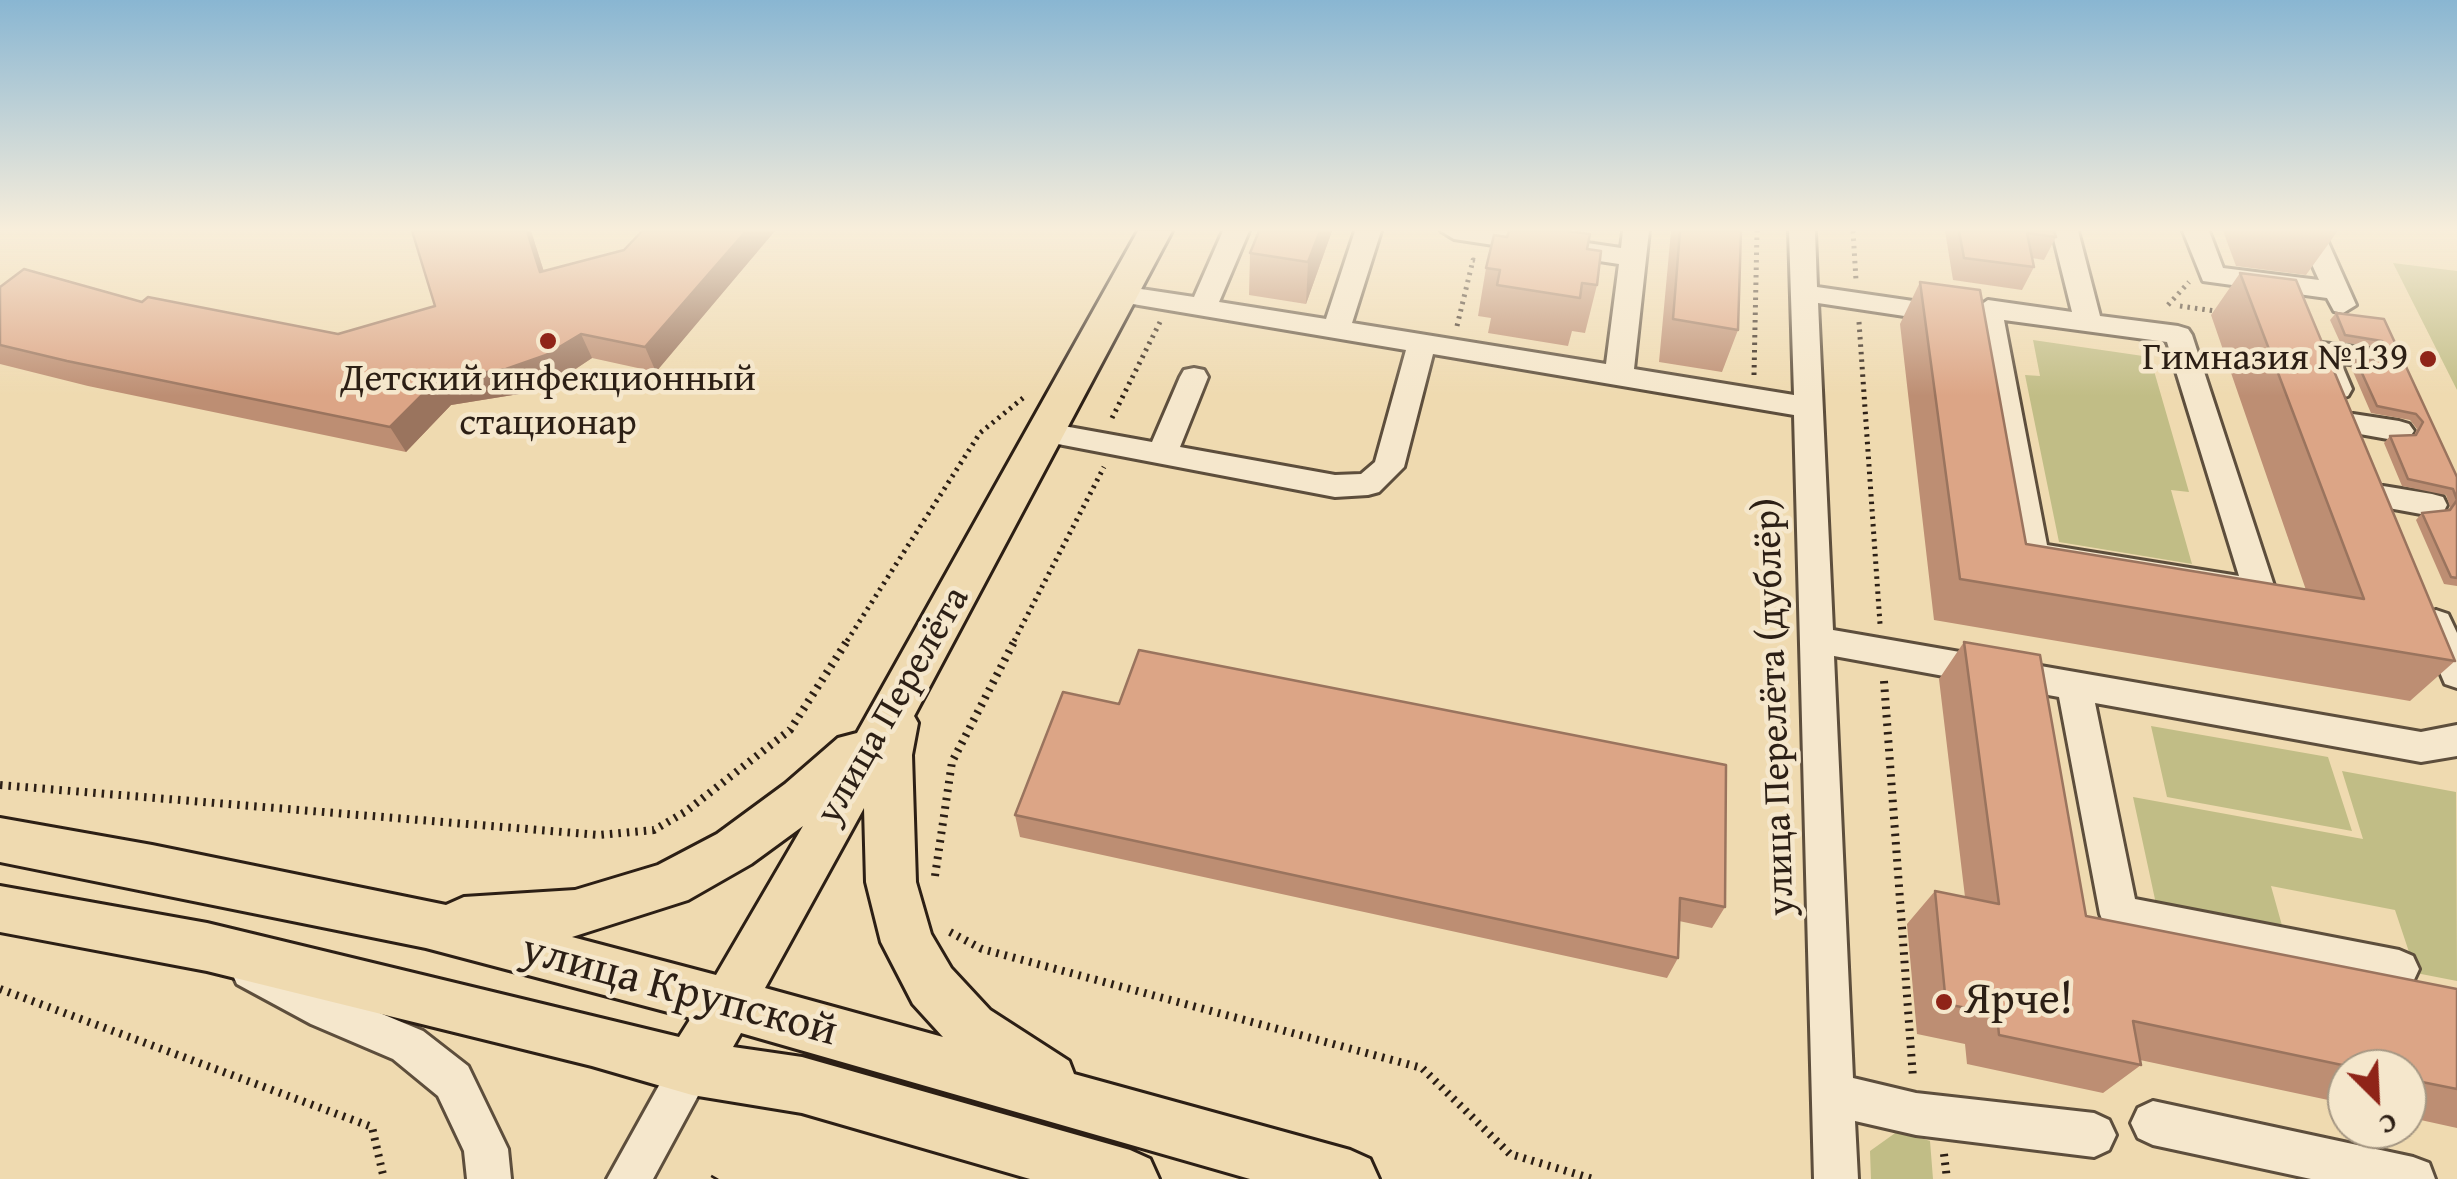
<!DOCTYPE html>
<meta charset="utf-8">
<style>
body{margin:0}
#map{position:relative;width:2457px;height:1179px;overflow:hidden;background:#efdab0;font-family:"Gentium Book Plus",serif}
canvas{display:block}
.north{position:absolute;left:2327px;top:1049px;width:100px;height:100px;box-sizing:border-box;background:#f5e7cc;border:2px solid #a59783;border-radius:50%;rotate:156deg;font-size:28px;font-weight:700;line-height:40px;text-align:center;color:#2c1f15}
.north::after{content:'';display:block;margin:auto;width:35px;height:45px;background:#8f2418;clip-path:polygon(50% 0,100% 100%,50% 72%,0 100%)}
</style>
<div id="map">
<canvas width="2457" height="1179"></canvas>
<div class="north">С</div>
</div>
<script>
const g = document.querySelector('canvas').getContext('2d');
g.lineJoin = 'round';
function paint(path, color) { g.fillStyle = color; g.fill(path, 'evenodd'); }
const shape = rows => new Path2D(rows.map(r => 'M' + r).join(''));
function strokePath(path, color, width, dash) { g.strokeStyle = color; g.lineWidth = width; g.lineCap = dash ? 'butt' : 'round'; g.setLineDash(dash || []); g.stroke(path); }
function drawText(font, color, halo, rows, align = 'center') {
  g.font = font + ' "Gentium Book Plus",serif'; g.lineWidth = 9; g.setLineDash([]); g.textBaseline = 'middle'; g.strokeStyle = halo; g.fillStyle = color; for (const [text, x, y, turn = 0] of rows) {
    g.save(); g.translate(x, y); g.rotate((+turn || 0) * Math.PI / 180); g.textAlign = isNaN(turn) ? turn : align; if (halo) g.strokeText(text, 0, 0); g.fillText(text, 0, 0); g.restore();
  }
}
const green = shape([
 [2393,263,2457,271,2457,390],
 [2033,340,2150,357,2189,492,2171,490,2192,564,2059,542,2025,375,2040,376],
 [2151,726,2328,757,2352,831,2167,797],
 [2342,771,2456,792,2457,981,2416,973,2395,910,2271,886,2283,929,2156,904,2133,797,2363,839],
 [1898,1131,1930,1141,1933,1179,1871,1179,1870,1151]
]);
const pathFar1 = shape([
 [1853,231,1856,280],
 [2168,305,2189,282],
 [2180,306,2222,312],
 [1859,322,1880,624],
 [1457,326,1473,260,1478,261],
 [1754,375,1757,231],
 [1112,418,1160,322],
 [847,641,980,433,1023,398],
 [1014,641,1104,467]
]);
const path = shape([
 [1884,681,1913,1078],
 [0,785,599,835,654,830,685,812,790,730,849,638],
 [935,876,952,762,1016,638],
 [950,932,982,949,1422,1068,1510,1154,1593,1179],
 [0,989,372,1127,384,1179],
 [1944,1154,1947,1179],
 [714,1179,718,1172]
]);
const minor = shape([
 [1223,231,1249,231,1219,302,1326,319,1355,231,1381,231,1352,323,1606,364,1619,264,1454,239,1441,231,1506,231,1621,248,1623,231,1649,231,1634,369,1794,395,1789,231,1815,231,1817,287,1961,308,1965,314,1961,320,1951,323,1818,303,1833,630,2421,732,2457,725,2457,756,2421,762,2095,703,2135,899,2399,950,2413,956,2419,969,2413,982,2399,988,2105,927,2100,914,2059,697,1834,656,1853,1078,1916,1093,2094,1113,2109,1120,2116,1135,2109,1150,2094,1157,1916,1135,1855,1121,1858,1179,1814,1179,1794,415,1433,354,1404,467,1379,492,1368,495,1335,497,1037,440,1032,433,1037,426,1047,423,1152,442,1180,377,1184,370,1194,368,1204,370,1208,377,1180,447,1335,475,1361,474,1375,462,1406,350,1121,302,1108,294,1121,286,1194,297,1223,231],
 [2052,231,2078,231,2100,316,2178,326,2188,329,2192,335,2276,592,2272,601,2260,604,2022,563,2017,555,1975,309,1988,300,2072,312,2052,231],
 [2004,320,2167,342,2239,576,2047,545,2004,320],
 [2183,231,2209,231,2223,268,2319,280,2297,231,2323,231,2356,305,2343,313,2334,311,2327,298,2203,281,2183,231],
 [2322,343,2366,348,2376,351,2380,357,2376,363,2366,366,2341,363,2352,389,2348,396,2338,399,2328,396,2308,352,2312,346,2322,343],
 [2353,414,2399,421,2409,424,2414,431,2409,438,2399,441,2343,431,2338,424,2343,417,2353,414],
 [2383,486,2432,494,2443,497,2447,505,2443,513,2432,516,2372,505,2368,497,2372,489,2383,486],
 [2436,610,2448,614,2457,633,2457,688,2445,684,2419,623,2424,614,2436,610],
 [251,952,339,996,423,1031,468,1066,508,1149,511,1179,467,1179,464,1151,438,1096,393,1059,311,1024,237,984,231,971,237,958,251,952],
 [692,1047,707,1053,713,1068,653,1179,607,1179,677,1053,692,1047],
 [2153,1101,2413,1157,2429,1163,2435,1179,2311,1179,2153,1145,2138,1138,2131,1123,2138,1108,2153,1101]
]);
const major = shape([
 [1138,231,1172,231,914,716,918,723,912,755,916,882,931,934,951,968,990,1010,1069,1061,1074,1074,1350,1150,1370,1159,1379,1179,1250,1179,741,1033,733,1047,802,1057,1130,1150,1150,1159,1159,1179,1030,1179,802,1113,692,1095,592,1066,207,971,0,932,0,886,207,923,679,1037,691,1018,426,948,0,862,0,818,152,845,446,905,464,897,575,890,658,865,717,834,785,784,838,738,857,733,1138,231],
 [864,808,866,882,881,942,913,1004,943,1037,765,988,864,808],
 [803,826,716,975,572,937,688,900,751,864,803,826]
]);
const wall = shape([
 [412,231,531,231,544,272,624,250,656,372,592,358,559,380,519,394,451,405,406,452,88,386,0,364,0,287,142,302,338,334,435,306],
 [1332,231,1306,304,1249,295,1250,253],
 [1671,231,1741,231,1738,330,1722,372,1659,362],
 [1945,231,2054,231,2056,237,2044,260,2032,258,2034,267,2022,290,1953,280],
 [2223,231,2336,231,2337,232,2306,275,2236,266],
 [1587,249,1597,285,1585,333,1572,331,1568,346,1488,333,1491,318,1478,316,1486,268],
 [2240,273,2455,661,2410,701,1934,620,1900,324,1920,282,2026,544,2306,590,2211,315],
 [2336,313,2384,319,2457,477,2457,586,2444,584,2416,520,2422,513,2448,510,2450,507,2446,495,2402,486,2384,443,2390,436,2414,435,2417,429,2410,420,2371,413,2351,367,2356,360,2380,360,2383,355,2377,347,2340,342,2330,320],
 [1964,642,2086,916,2457,989,2457,1128,2407,1117,2407,1069,2347,1069,2347,1104,2140,1060,2141,1065,2103,1093,1967,1064,1965,1044,1917,1034,1907,924,1935,891,1965,897,1939,679],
 [1063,692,1725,907,1712,928,1679,921,1678,958,1667,978,1020,837,1015,815]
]);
const shadedWall = shape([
 [527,231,531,231,552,297,540,272],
 [746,231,775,231,656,372,645,347],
 [1320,231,1332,231,1306,304,1308,262],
 [581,334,592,358,559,380,519,394,451,405,406,452,390,427,437,380]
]);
const building = shape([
 [412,231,527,231,540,272,624,250,642,231,746,231,645,347,581,334,546,355,506,369,437,380,390,427,67,361,0,345,0,287,24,269,142,302,148,297,338,334,435,306,412,231],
 [1259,231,1320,231,1308,262,1250,253,1259,231],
 [1509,231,1567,231,1590,234,1587,249,1601,251,1597,285,1582,283,1580,298,1497,285,1500,270,1486,268,1494,235,1507,237,1509,231],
 [1680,231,1741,231,1738,330,1673,319,1680,231],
 [1959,231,2054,231,2056,237,2027,233,2034,267,1964,258,1959,231],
 [2240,273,2296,280,2455,661,1960,579,1920,282,1980,290,2026,544,2364,599,2240,273],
 [2336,313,2384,319,2457,477,2457,578,2451,577,2422,513,2450,510,2457,500,2453,489,2408,479,2390,436,2416,435,2423,422,2416,414,2377,406,2356,360,2382,360,2389,348,2382,341,2345,335,2336,313],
 [1964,642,2040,655,2086,916,2457,989,2457,1089,2407,1079,2407,1069,2361,1069,2133,1021,2141,1065,1999,1035,1997,1014,1946,1004,1935,891,1999,904,1964,642],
 [1139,650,1726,765,1725,907,1680,898,1678,958,1015,815,1063,692,1119,704,1139,650]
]);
const markers = [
 [548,341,10,"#8f2418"],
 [2428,359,10,"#8f2418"],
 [1944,1002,10,"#8f2418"]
];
const poiNames = [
 ["Гимназия №139",2408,359],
 ["Детский инфекционный",548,380,"center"],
 ["стационар",548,424,"center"]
];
const streetNames = [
 ["улица Перелёта",894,706,-60],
 ["улица Перелёта (дублёр)",1776,707,-92]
];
const nearStreetnames = [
 ["улица Крупской",679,992,15]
];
const nearPoinames = [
 ["Ярче!",1964,1002]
];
paint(green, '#c1bd86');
strokePath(minor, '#5d4e3c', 6);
strokePath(major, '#2c1f15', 6);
strokePath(pathFar1, '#2c1f15', 5, [2.5, 5]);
strokePath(path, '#2c1f15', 8, [2.5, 6]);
paint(minor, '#f5e7cc');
paint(major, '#efdab0');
paint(wall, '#bd8e73');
paint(shadedWall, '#9a745e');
paint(building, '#dca586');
strokePath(building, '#9a745e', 2.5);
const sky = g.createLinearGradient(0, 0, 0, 396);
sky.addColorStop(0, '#89b6d2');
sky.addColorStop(0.58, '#f8eedb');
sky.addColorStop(1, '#f8eedb00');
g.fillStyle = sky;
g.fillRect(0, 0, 2457, 396);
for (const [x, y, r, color] of markers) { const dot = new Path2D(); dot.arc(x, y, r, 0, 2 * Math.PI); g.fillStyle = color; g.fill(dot); strokePath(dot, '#f5e7cc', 4); }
drawText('38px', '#2c1f15', '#f5e7cc', poiNames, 'right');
drawText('38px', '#2c1f15', '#f5e7cc', streetNames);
drawText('45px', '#2c1f15', '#f5e7cc', nearStreetnames);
drawText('45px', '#2c1f15', '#f5e7cc', nearPoinames, 'left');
</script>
